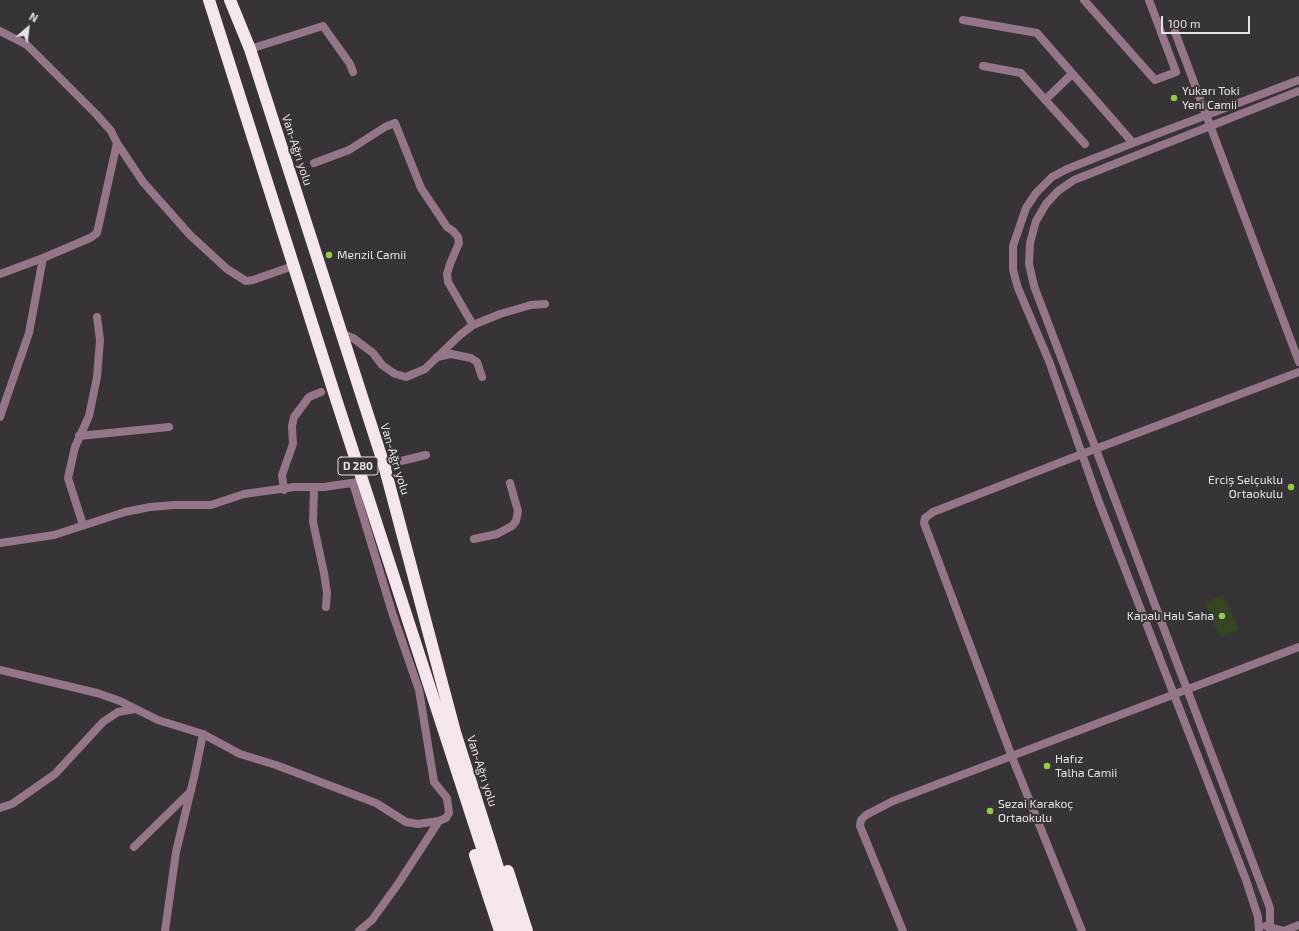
<!DOCTYPE html>
<meta charset="utf-8">
<style>
body{margin:0}
#map{position:relative;width:1299px;height:931px;overflow:hidden;background:#383336;font-family:"Exo 2",sans-serif}
canvas{display:block}
.north{position:absolute;left:8px;top:8px;width:40px;height:40px;-webkit-text-stroke:3px #383336;paint-order:stroke;rotate:28deg;font-size:11px;font-weight:700;line-height:16px;text-align:center;color:#e5e2e4}
.north::after{content:'';display:block;margin:auto;width:14px;height:18px;background:#e5e2e4;clip-path:polygon(50% 0,100% 100%,50% 72%,0 100%)}
.scale{position:absolute;left:1161px;top:16px;width:89px;height:18px;box-sizing:border-box;border:2px solid #e5e2e4;border-top:0;padding-left:5px;font-size:12px;line-height:14px;white-space:nowrap;color:#e5e2e4;-webkit-text-stroke:3px #383336;paint-order:stroke}
</style>
<div id="map">
<canvas width="1299" height="931"></canvas>
<div class="north">N</div>
<div class="scale">100 m</div>
</div>
<script>
const g = document.querySelector('canvas').getContext('2d');
g.lineJoin = 'round';
function paint(path, color) { g.fillStyle = color; g.fill(path, 'evenodd'); }
const shape = rows => new Path2D(rows.map(r => 'M' + r).join(''));
function strokePath(path, color, width, dash) { g.strokeStyle = color; g.lineWidth = width; g.lineCap = dash ? 'butt' : 'round'; g.setLineDash(dash || []); g.stroke(path); }
function drawText(font, color, halo, rows, align = 'center') {
  g.font = font + ' "Exo 2",sans-serif'; g.lineWidth = 4; g.setLineDash([]); g.textBaseline = 'middle'; g.strokeStyle = halo; g.fillStyle = color; for (const [text, x, y, turn = 0] of rows) {
    g.save(); g.translate(x, y); g.rotate((+turn || 0) * Math.PI / 180); g.textAlign = isNaN(turn) ? turn : align; if (halo) g.strokeText(text, 0, 0); g.fillText(text, 0, 0); g.restore();
  }
}
const green = shape([
 [1223,595,1239,630,1220,638,1205,603]
]);
const minor = shape([
 [1084,0,1155,80,1176,72,1149,0],
 [963,20,1037,33,1133,143],
 [0,31,27,45,97,115,111,131,117,143],
 [1175,32,1299,362],
 [250,49,323,26,350,64,353,72],
 [983,66,1021,73,1085,144],
 [1045,100,1072,74],
 [314,163,349,150,385,127,395,123,421,188,447,227,453,231,458,237,459,243,450,264,447,274,448,282,473,325],
 [0,274,43,258],
 [341,333,353,338,373,353,382,365,395,374,406,377,425,369,460,335,473,325,500,314,531,305,545,304],
 [437,357,451,354,471,358,477,362,482,377],
 [0,417,29,333,43,258,90,238,97,233,117,143,143,182,190,235,227,269,246,281,253,280,293,266],
 [79,436,169,427],
 [384,465,426,455],
 [314,487,313,522,324,573,327,593,326,607],
 [284,490,282,475,293,444,292,426,294,417,309,397,321,392],
 [83,525,68,478,75,447,89,416,97,377,100,340,97,317],
 [474,539,497,534,512,526,516,521,518,511,510,483],
 [0,543,54,535,125,512,150,507,174,505,211,505,244,494,294,487,324,487,358,482],
 [0,670,97,693,120,701,158,720,203,734,240,754,276,765,376,803,406,822,418,824,439,821,446,818,449,813,447,798,434,782,419,690,392,612,353,483],
 [0,808,12,804,55,774,103,722,118,712,135,709],
 [134,847,191,791],
 [1266,926,1284,931,1299,925],
 [165,931,176,852,195,773,203,734],
 [359,931,372,920,398,884,439,821],
 [903,931,860,826,861,820,866,815,893,801,1299,647],
 [1082,931,1012,757,924,523,925,518,933,512,1082,454,1299,372],
 [1259,931,1258,917,1246,880,1099,502,1049,361,1018,288,1013,270,1013,246,1026,208,1036,193,1052,177,1067,169,1133,143,1299,80],
 [1270,931,1270,908,1034,286,1029,264,1030,243,1036,221,1046,204,1058,191,1074,180,1299,91]
]);
const highway = shape([
 [209,0,337,402,509,931],
 [230,0,250,49,384,465,455,732,518,931],
 [475,855,500,931],
 [508,871,527,931]
]);
const markers = [
 [1174,98,4,"#90cd40"],
 [329,255,4,"#90cd40"],
 [1291,487,4,"#90cd40"],
 [1222,616,4,"#90cd40"],
 [1047,766,4,"#90cd40"],
 [990,811,4,"#90cd40"]
];
const shields = [
 [358,466,40]
];
const shieldNames = [
 ["D 280",358,466]
];
const poiNames = [
 ["Yukarı Toki",1182,91],
 ["Yeni Camii",1182,105],
 ["Menzil Camii",337,255],
 ["Erciş Selçuklu",1283,480,"right"],
 ["Ortaokulu",1283,494,"right"],
 ["Kapalı Halı Saha",1214,616,"right"],
 ["Hafız",1055,759],
 ["Talha Camii",1055,773],
 ["Sezai Karakoç",998,804],
 ["Ortaokulu",998,818]
];
const streetNames = [
 ["Van-Ağrı yolu",297,150,72],
 ["Van-Ağrı yolu",395,459,73],
 ["Van-Ağrı yolu",482,771,72]
];
paint(green, '#344621');
strokePath(minor, '#957688', 8);
strokePath(highway, '#f5e6ee', 12);
for (const [x, y, r, color] of markers) { const dot = new Path2D(); dot.arc(x, y, r, 0, 2 * Math.PI); g.fillStyle = color; g.fill(dot); strokePath(dot, '#383336', 1.5); }
for (const [x, y, w] of shields) { const box = new Path2D(); box.roundRect(x - w / 2, y - 9, w, 18, 3); g.fillStyle = '#383336'; g.fill(box); strokePath(box, '#e5e2e4', 1); }
drawText('bold 11px', '#e5e2e4', null, shieldNames);
drawText('12px', '#e5e2e4', '#383336', poiNames, 'left');
drawText('12px', '#e5e2e4', '#383336', streetNames);
</script>
